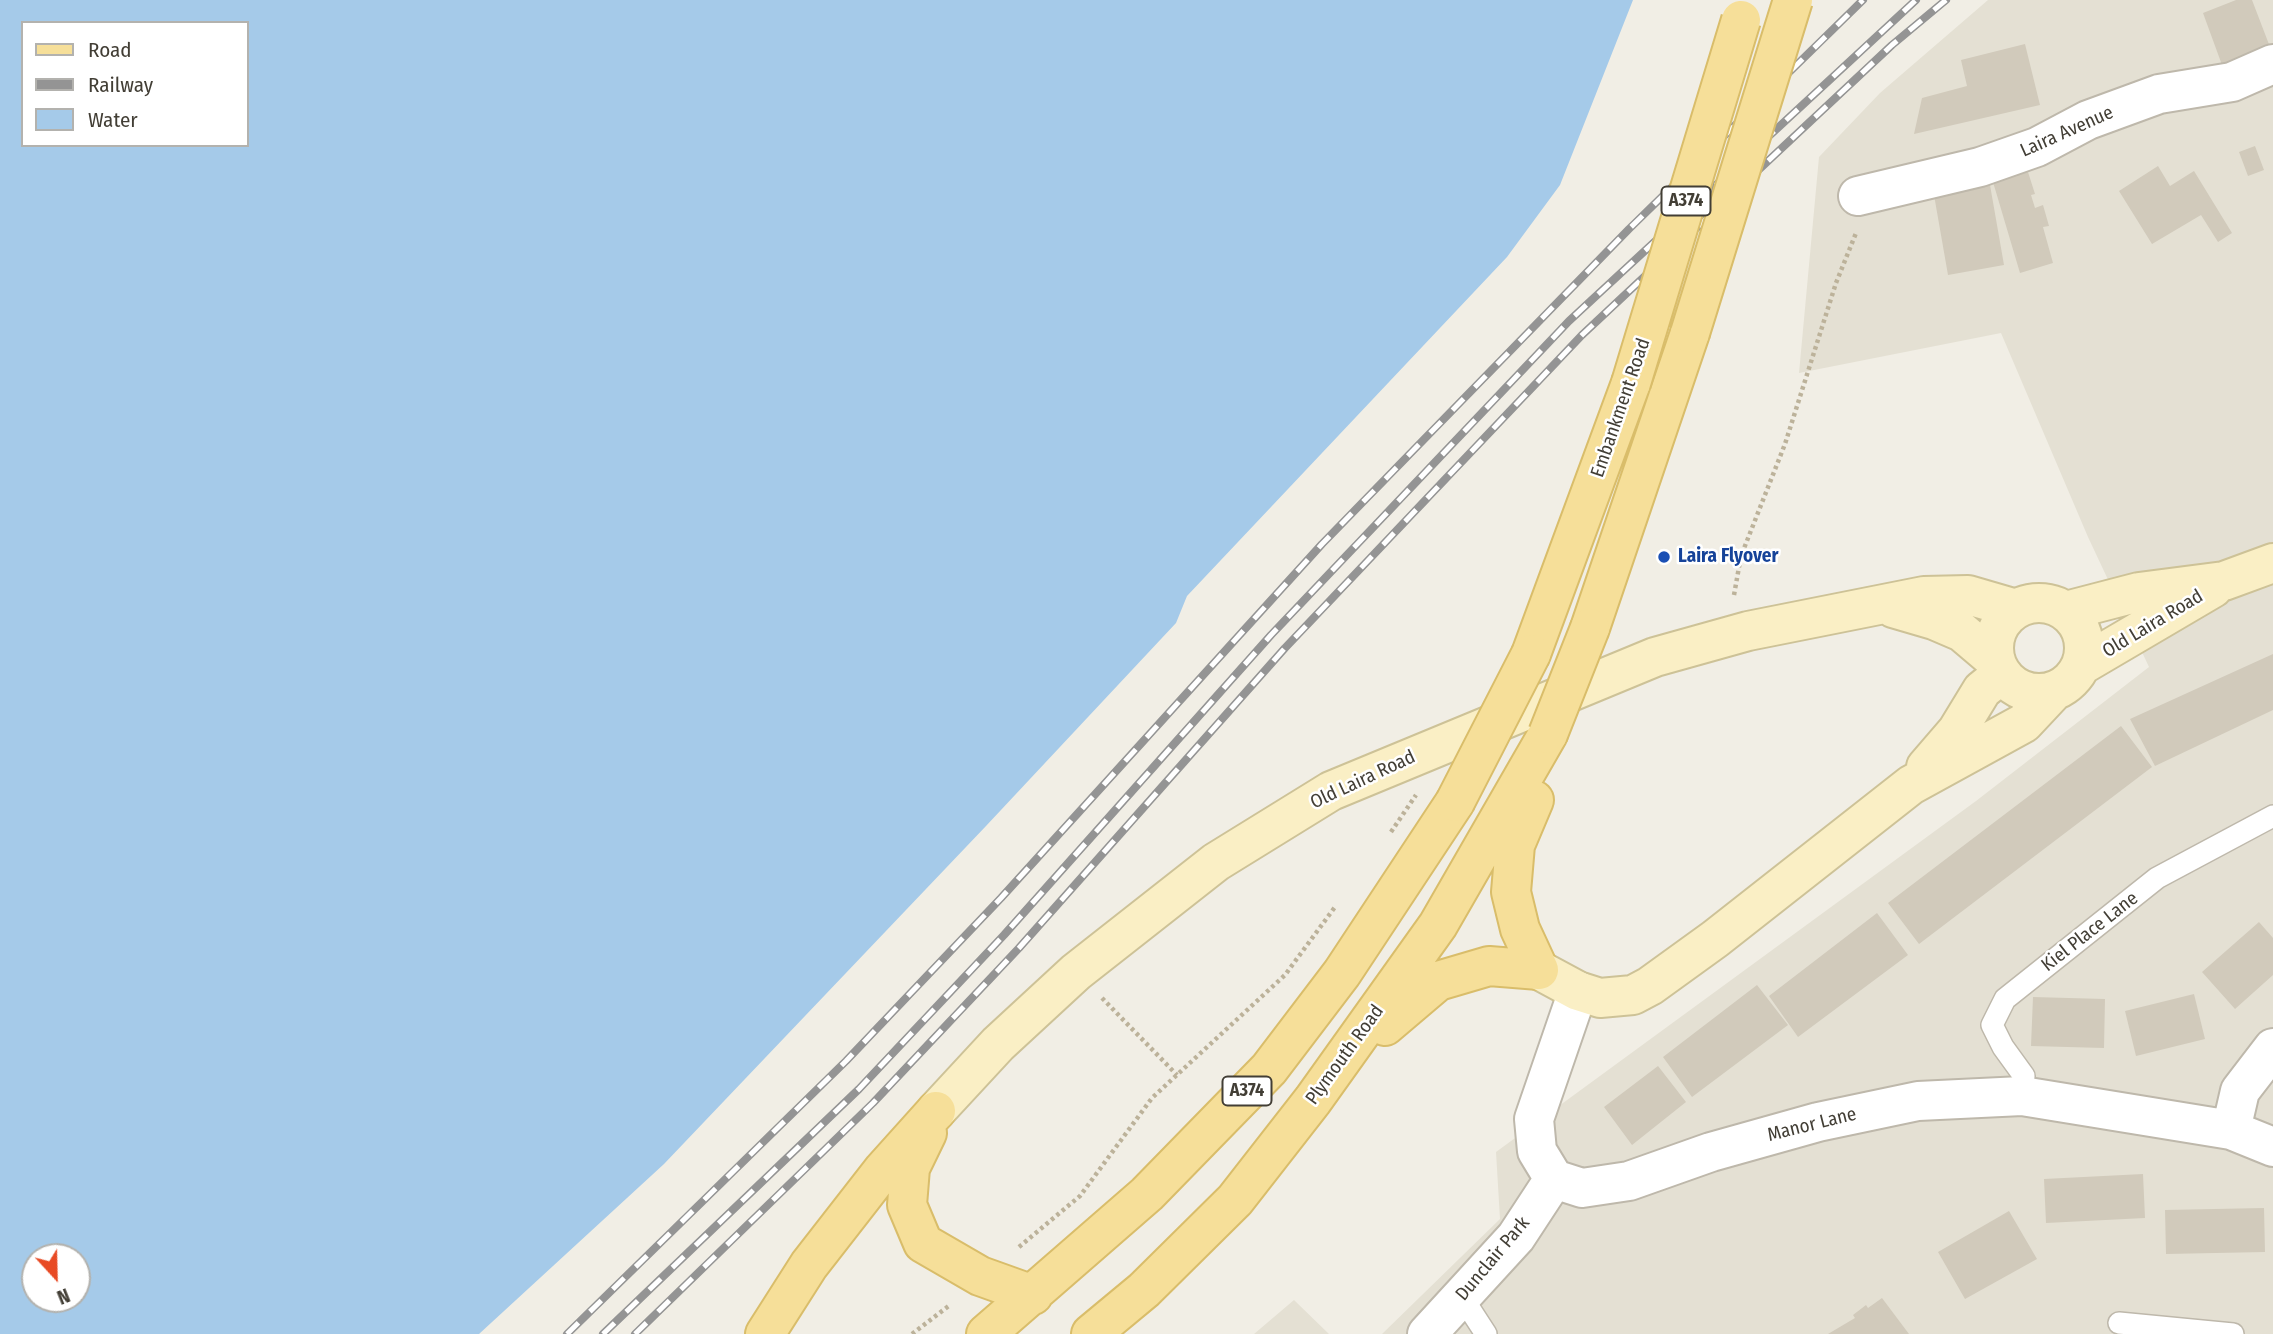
<!DOCTYPE html>
<style>
body{margin:0}
#map{position:relative;width:2273px;height:1334px;overflow:hidden;background:#f1eee5;font-family:"Fira Sans Condensed",sans-serif}
canvas{display:block}
.legend{position:absolute;left:21px;top:21px;width:228px;height:126px;box-sizing:border-box;background:#fff;border:2px solid #b3b2ae;margin:0;padding:9px 12px;list-style:none;font-size:21px;color:#423e35}
.legend li{display:flex;align-items:center;gap:14px;height:35px}
.legend b{width:35px;border:2px solid #b3b2ae}
.north{position:absolute;left:21px;top:1243px;width:70px;height:70px;box-sizing:border-box;background:#fff;border:2px solid #b3b2ae;border-radius:50%;rotate:158deg;font-size:19px;font-weight:700;line-height:28px;text-align:center;color:#423e35}
.north::after{content:'';display:block;margin:auto;width:24px;height:32px;background:#e84a24;clip-path:polygon(50% 0,100% 100%,50% 72%,0 100%)}
</style>
<div id="map">
<canvas width="2273" height="1334"></canvas>
<ul class="legend">
<li><b style="height:9px;background:#f6df99"></b>Road</li>
<li><b style="height:9px;background:#949494"></b>Railway</li>
<li><b style="height:19px;background:#a5cae9"></b>Water</li>
</ul>
<div class="north">N</div>
</div>
<script>
const g = document.querySelector('canvas').getContext('2d');
g.lineJoin = 'round';
function paint(path, color) { g.fillStyle = color; g.fill(path, 'evenodd'); }
const shape = rows => new Path2D(rows.map(r => 'M' + r).join(''));
function strokePath(path, color, width, dash) { g.strokeStyle = color; g.lineWidth = width; g.lineCap = dash ? 'butt' : 'round'; g.setLineDash(dash || []); g.stroke(path); }
function drawText(font, color, halo, rows, align = 'center') {
  g.font = font + ' "Fira Sans Condensed",sans-serif'; g.lineWidth = 5; g.setLineDash([]); g.textBaseline = 'middle'; g.strokeStyle = halo; g.fillStyle = color; for (const [text, x, y, turn = 0] of rows) {
    g.save(); g.translate(x, y); g.rotate((+turn || 0) * Math.PI / 180); g.textAlign = isNaN(turn) ? turn : align; if (halo) g.strokeText(text, 0, 0); g.fillText(text, 0, 0); g.restore();
  }
}
const residential = shape([
 [1988,0,2273,0,2273,1334,1382,1334,1500,1219,1496,1152,1976,801,2149,667,2088,537,2001,333,1799,373,1819,157,1880,93],
 [1294,1300,1329,1334,1254,1334]
]);
const water = shape([
 [0,0,1633,0,1560,185,1507,257,1187,596,1176,623,986,826,664,1164,479,1334,0,1334],
 [23,23,247,23,247,145,23,145],
 [35,1257,77,1257,77,1299,35,1299]
]);
const building = shape([
 [2236,0,2252,0,2270,47,2222,65,2203,13],
 [2025,44,2040,105,1914,134,1922,98,1967,86,1961,60],
 [2255,146,2264,170,2248,176,2239,152],
 [2158,166,2170,186,2194,171,2232,233,2218,242,2201,215,2152,244,2119,191],
 [2028,172,2035,194,2031,195,2035,208,2043,205,2049,226,2043,227,2053,263,2020,273,1993,182],
 [1990,185,2004,265,1948,275,1934,195],
 [2273,654,2273,710,2155,766,2130,719],
 [2121,726,2152,767,1919,944,1888,903],
 [1877,913,1908,955,1798,1037,1769,996],
 [2259,922,2273,938,2273,975,2235,1009,2202,972],
 [1757,985,1788,1025,1692,1097,1663,1057],
 [2194,994,2205,1039,2136,1056,2125,1011],
 [2033,997,2105,999,2104,1048,2031,1046],
 [1658,1066,1686,1102,1632,1145,1604,1107],
 [2143,1174,2145,1218,2046,1223,2044,1179],
 [2264,1208,2265,1252,2166,1254,2165,1210],
 [2009,1211,2037,1259,1965,1299,1938,1252],
 [1882,1298,1909,1334,1828,1334,1855,1318,1853,1315,1866,1305,1868,1308]
]);
const path = shape([
 [1734,595,1741,556,1785,444,1836,283,1856,233],
 [1102,998,1177,1075],
 [1019,1247,1080,1196,1152,1098,1285,975,1335,907],
 [912,1334,950,1305]
]);
const lane = shape([
 [2022,1096,2024,1076,2003,1047,1992,1025,2005,999,2157,878,2273,816],
 [1462,1297,1486,1334],
 [2119,1323,2233,1334]
]);
const street = shape([
 [1858,196,1980,167,2037,147,2088,120,2159,94,2232,82,2273,64],
 [1578,991,1534,1119,1537,1151,1554,1179,1582,1188,1629,1181,1711,1152,1818,1122,1918,1101,2022,1096,2231,1130,2273,1147],
 [2231,1130,2240,1091,2273,1048],
 [1427,1334,1516,1237,1554,1179]
]);
const secondary = shape([
 '1994 648a45 45 0 1 1 90 0a45 45 0 1 1-90 0Z',
 [1893,608,1934,620,1962,632,1995,660],
 [2066,611,2139,592,2224,581,2273,563],
 [2082,665,2213,588],
 [1926,767,1957,731,1982,690,2002,674],
 [1539,970,1578,991,1600,998,1633,995,1650,986,1715,939,1911,785,2024,723,2054,691],
 [936,1111,998,1044,1076,972,1216,862,1331,791,1655,657,1748,631,1924,596,1968,595,2016,609]
]);
const primary = shape([
 [1590,628,1690,333],
 [1531,654,1631,383],
 [1385,1026,1438,981,1489,966,1539,970,1520,929,1511,892,1515,845,1534,800],
 [927,1133,910,1168,907,1205,923,1243,980,1276,1033,1295],
 [765,1334,809,1265,883,1170,936,1111],
 [986,1334,1147,1194,1269,1069,1342,973,1455,802],
 [1091,1334,1144,1290,1235,1200,1313,1100,1438,925,1548,734]
]);
const rail = shape([
 [567,1334,846,1061,1001,898,1322,544,1629,229,1863,0],
 [603,1334,859,1089,1004,935,1271,635,1569,321,1916,0],
 [635,1334,873,1103,1019,948,1285,648,1582,335,1892,45,1946,0]
]);
const pathBridge = shape([
 [1391,832,1416,795]
]);
const primaryBridge = shape([
 [1690,333,1793,0],
 [1631,383,1741,20],
 [1548,734,1590,628],
 [1455,802,1531,654]
]);
const markers = [
 [1664,557,7,"#1a4fb4"]
];
const shields = [
 [1686,201,49],
 [1247,1091,49]
];
const shieldNames = [
 ["A374",1686,201],
 ["A374",1247,1091]
];
const streetNames = [
 ["Laira Avenue",2067,132,-24],
 ["Embankment Road",1621,408,-71],
 ["Old Laira Road",2153,624,-31],
 ["Old Laira Road",1363,780,-25],
 ["Kiel Place Lane",2090,932,-38],
 ["Plymouth Road",1345,1055,-54],
 ["Manor Lane",1812,1125,-14],
 ["Dunclair Park",1493,1259,-50]
];
const transitNames = [
 ["Laira Flyover",1678,557]
];
paint(residential, '#e4e0d3');
paint(water, '#a5cae9');
paint(building, '#d1cabb');
strokePath(lane, '#beb8ab', 24);
strokePath(street, '#beb8ab', 42);
strokePath(secondary, '#cdc297', 42);
strokePath(primary, '#d9bd6a', 42);
strokePath(path, '#bcb29a', 4.5, [3.5, 3.5]);
strokePath(lane, '#fff', 21);
strokePath(street, '#fff', 38);
strokePath(secondary, '#faefc5', 38);
strokePath(primary, '#f6df99', 38);
strokePath(rail, '#949494', 8);
strokePath(rail, '#fff', 5, [16]);
strokePath(primaryBridge, '#d9bd6a', 42, []);
strokePath(pathBridge, '#bcb29a', 4.5, [3.5, 3.5]);
strokePath(primaryBridge, '#f6df99', 38);
for (const [x, y, r, color] of markers) { const dot = new Path2D(); dot.arc(x, y, r, 0, 2 * Math.PI); g.fillStyle = color; g.fill(dot); strokePath(dot, '#fff', 2.5); }
for (const [x, y, w] of shields) { const box = new Path2D(); box.roundRect(x - w / 2, y - 14.5, w, 29, 5); g.fillStyle = '#fff'; g.fill(box); strokePath(box, '#423e35', 2); }
drawText('bold 18px', '#423e35', null, shieldNames);
drawText('19px', '#423e35', '#fff', streetNames);
drawText('bold 19px', '#164399', '#fff', transitNames, 'left');
</script>
